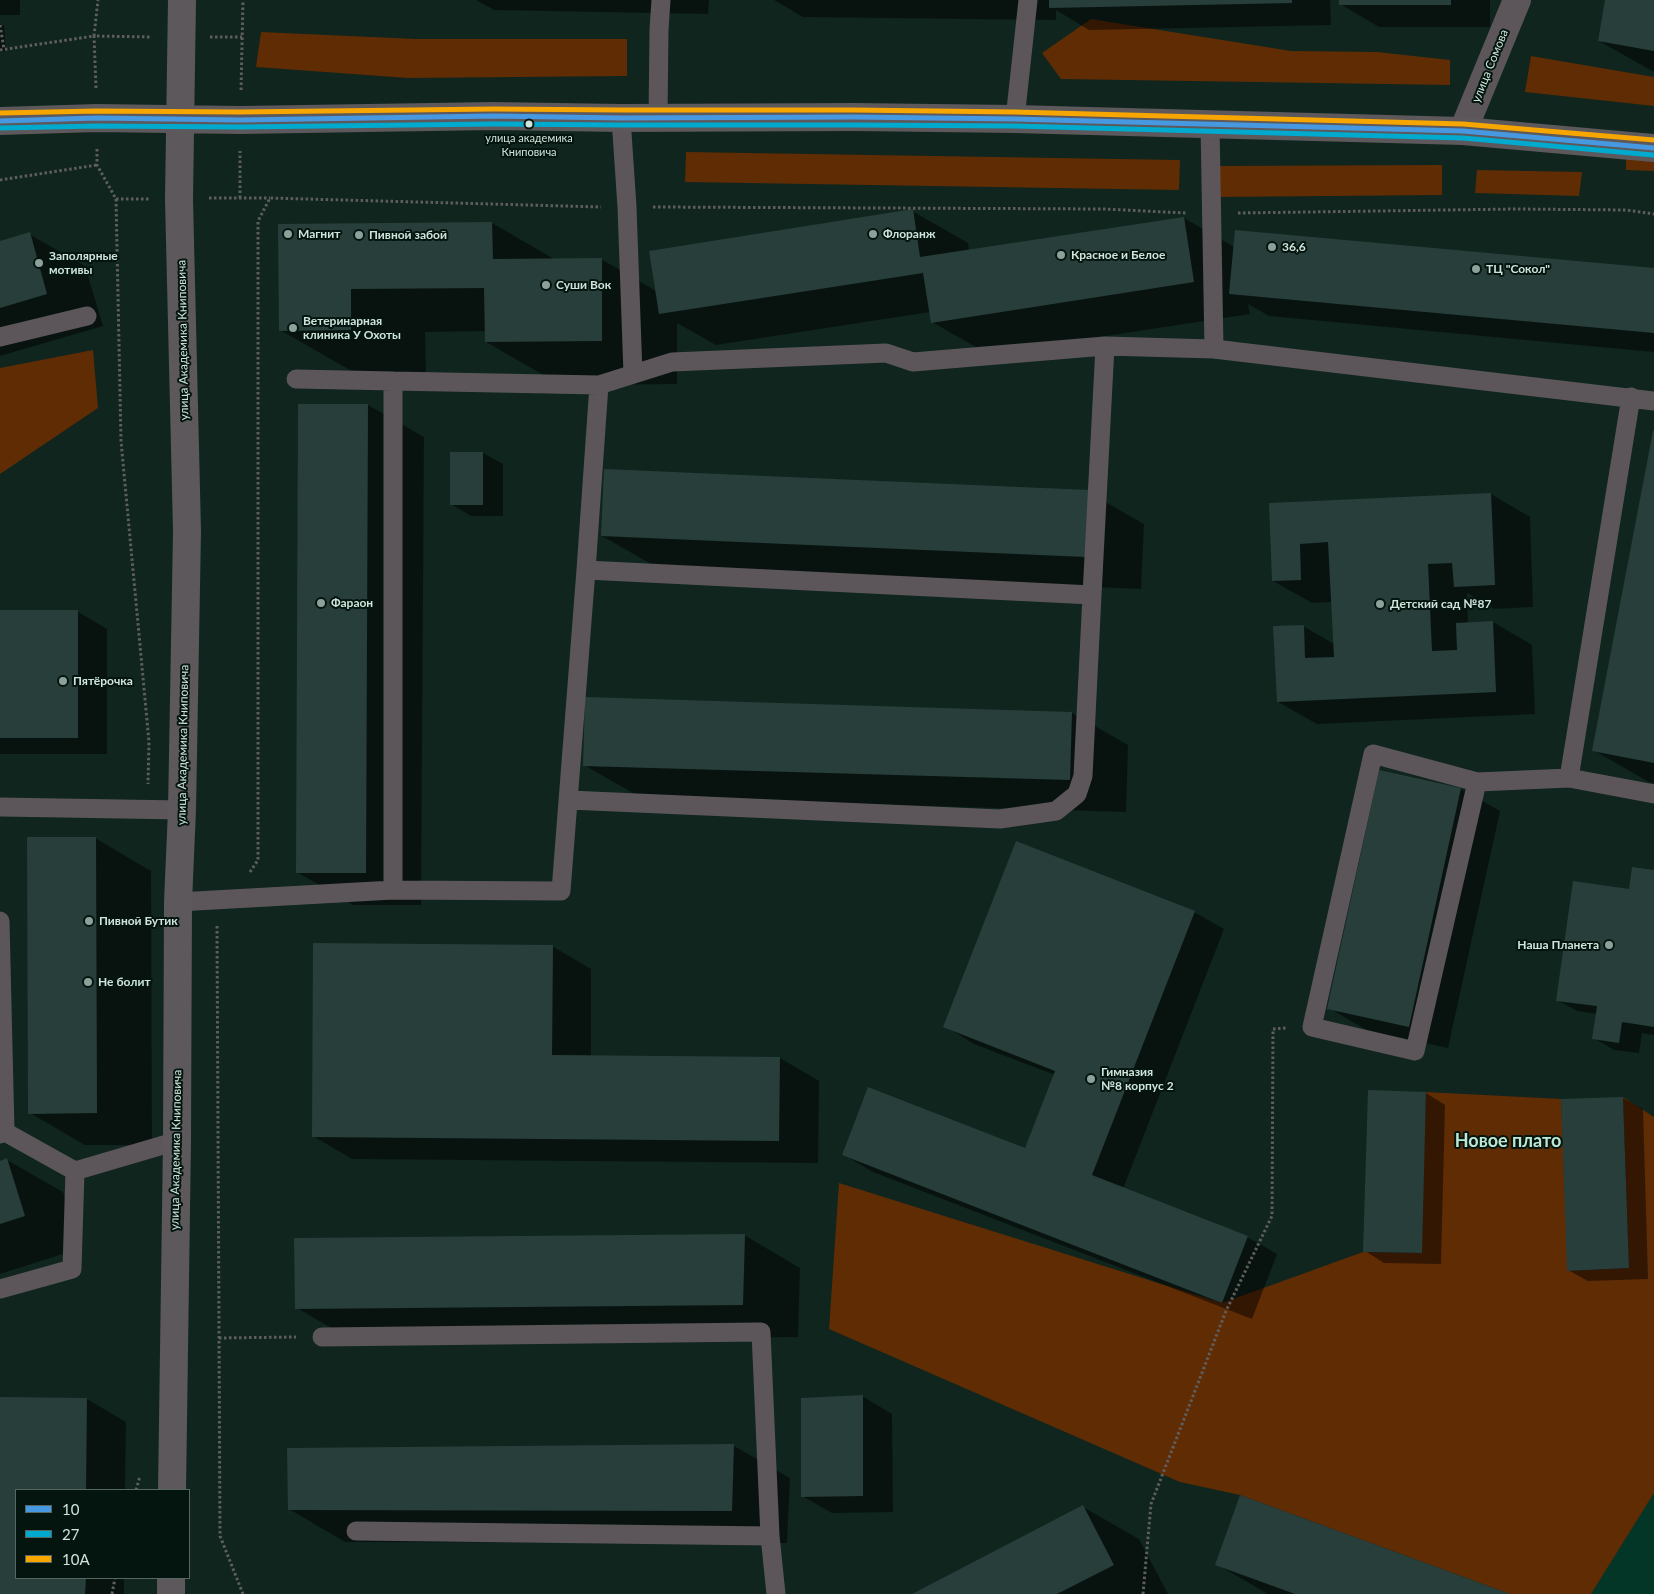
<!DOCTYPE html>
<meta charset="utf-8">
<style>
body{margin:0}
#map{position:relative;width:1654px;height:1594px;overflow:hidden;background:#0f251e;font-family:Lato,sans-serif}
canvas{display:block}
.legend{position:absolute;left:15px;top:1489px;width:175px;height:90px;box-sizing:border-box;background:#04140e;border:1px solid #556760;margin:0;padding:6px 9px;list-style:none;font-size:15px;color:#cfe4db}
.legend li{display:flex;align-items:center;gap:10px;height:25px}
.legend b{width:25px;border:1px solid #556760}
</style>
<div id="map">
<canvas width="1654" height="1594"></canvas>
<ul class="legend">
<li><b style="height:6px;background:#4699e1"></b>10</li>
<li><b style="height:6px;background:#00a9ce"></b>27</li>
<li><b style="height:6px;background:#f7a600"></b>10А</li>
</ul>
</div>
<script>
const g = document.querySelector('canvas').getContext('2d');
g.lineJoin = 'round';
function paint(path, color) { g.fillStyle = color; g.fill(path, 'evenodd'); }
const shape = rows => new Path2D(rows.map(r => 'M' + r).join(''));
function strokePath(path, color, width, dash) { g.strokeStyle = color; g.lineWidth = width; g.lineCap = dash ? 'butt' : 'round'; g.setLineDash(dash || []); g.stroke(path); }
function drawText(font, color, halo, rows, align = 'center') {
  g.font = font + ' Lato,sans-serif'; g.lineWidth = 4; g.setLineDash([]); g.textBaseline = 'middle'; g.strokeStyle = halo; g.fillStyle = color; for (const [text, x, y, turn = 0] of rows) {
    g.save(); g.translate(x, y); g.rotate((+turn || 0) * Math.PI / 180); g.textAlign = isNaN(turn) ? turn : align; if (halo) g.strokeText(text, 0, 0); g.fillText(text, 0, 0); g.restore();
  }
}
const built = shape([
 [1654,1493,1654,1594,1591,1594]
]);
const green = shape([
 [1091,19,1291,51,1377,52,1450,60,1450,85,1061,79,1042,53],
 [261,32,416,39,627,39,627,76,408,78,256,67],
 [1531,56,1654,77,1654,106,1525,92],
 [686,152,1180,160,1179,190,685,182],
 [1626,154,1654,155,1654,171,1626,170],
 [1442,165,1442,195,1217,197,1217,166],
 [1477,170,1582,172,1579,196,1475,193],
 [93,350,98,408,0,474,0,368],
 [1426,1092,1561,1099,1568,1271,1629,1268,1623,1097,1654,1117,1654,1493,1591,1594,1510,1594,1240,1495,1180,1482,829,1329,839,1183,1222,1303,1363,1252,1421,1253]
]);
const shadow = shape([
 [0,0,20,0,20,15,0,15],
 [476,0,709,0,708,14,494,10],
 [774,0,1330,0,1331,25,1089,30,1056,10,1056,20,803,17],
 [1340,0,1490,0,1490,27,1379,27,1340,4],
 [1606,0,1654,0,1654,72,1599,41],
 [0,24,4,26,6,51,0,52],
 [912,211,968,243,969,251,1184,218,1234,247,1654,269,1654,352,1269,316,1248,304,1250,314,988,354,932,322,930,312,716,345,677,323,677,384,561,385,486,342,486,331,425,332,426,372,355,373,280,330,279,226,492,223,554,259,601,259,656,291],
 [29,234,85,266,103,326,0,356,0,242],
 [300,405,368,405,424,437,421,905,353,905,297,872],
 [1654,433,1654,783,1649,782,1593,750],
 [451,453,483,453,503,464,503,516,471,516,451,504],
 [1088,492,1144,524,1141,589,658,568,602,536],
 [1491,494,1530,517,1533,607,1494,609,1467,593,1468,623,1493,622,1532,645,1535,714,1317,724,1278,702,1303,626,1334,644,1332,602,1312,603,1273,581,1270,504],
 [0,612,78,612,107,629,107,754,0,754],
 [1072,713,1128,745,1126,812,640,797,584,765],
 [1380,771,1461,789,1500,811,1448,1048,1368,1031,1329,1008],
 [95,838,151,871,152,1145,85,1145,30,1113],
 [1654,871,1654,1035,1642,1033,1639,1053,1614,1050,1594,1038,1597,1014,1577,1011,1557,1000,1630,891],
 [1194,912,1224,929,1123,1189,1247,1237,1277,1254,1252,1319,873,1172,844,1155,1026,1150,1055,1075,974,1044,945,1026],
 [552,946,591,969,591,1056,780,1058,819,1081,818,1163,352,1159,313,1136],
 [1426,1093,1445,1105,1441,1264,1384,1263,1365,1251],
 [1623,1098,1643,1109,1648,1279,1588,1281,1568,1270],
 [7,1160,63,1192,81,1248,0,1274,0,1162],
 [744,1235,800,1268,798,1337,352,1340,297,1308],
 [862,1396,892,1414,893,1512,832,1513,802,1496],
 [0,1399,87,1399,126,1422,125,1490,16,1490,16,1578,124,1578,124,1594,0,1594],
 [734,1446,790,1478,787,1543,345,1542,289,1509,288,1449],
 [1083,1507,1139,1539,1168,1594,914,1594],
 [1216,1564,1507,1594,1268,1594]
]);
const building = shape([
 [1049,0,1292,0,1292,3,1049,8],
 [1339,0,1451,0,1451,5,1339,5],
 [1605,0,1654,0,1654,51,1598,41],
 [913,209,920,257,1184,217,1194,282,931,323,923,273,659,314,649,251],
 [492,222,493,259,602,258,602,341,485,342,484,288,351,289,351,330,279,331,278,224],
 [1235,230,1654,268,1654,333,1229,294],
 [30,232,47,294,0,308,0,241],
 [298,404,368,404,366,873,296,873],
 [1653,431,1654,431,1654,763,1592,751],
 [450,452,483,452,483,505,450,505],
 [604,469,1089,490,1086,557,601,536],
 [1491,493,1495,585,1454,587,1452,563,1428,564,1432,651,1457,650,1456,623,1493,621,1496,692,1277,702,1273,626,1304,625,1305,658,1334,657,1328,542,1300,544,1301,580,1272,581,1269,503],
 [0,610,78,610,78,738,0,738],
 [585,697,1072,712,1070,780,583,766],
 [1379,770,1461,788,1409,1027,1327,1009],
 [27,837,96,837,97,1113,28,1114],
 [1016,841,1195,911,1092,1175,1248,1236,1222,1303,842,1155,868,1087,1025,1148,1055,1071,943,1027],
 [1632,867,1654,870,1654,1027,1622,1022,1619,1043,1592,1039,1597,1006,1556,1001,1573,881,1629,889],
 [313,943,553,945,552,1055,780,1057,779,1141,312,1137],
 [1368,1090,1426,1092,1422,1253,1363,1252],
 [1623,1097,1629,1268,1567,1271,1561,1099],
 [7,1158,25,1216,0,1224,0,1161],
 [745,1234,743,1305,295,1309,294,1238],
 [863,1395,863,1496,801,1497,801,1398],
 [0,1397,87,1398,86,1490,16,1490,16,1578,86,1578,85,1594,0,1594],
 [734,1444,732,1511,288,1510,287,1448],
 [1240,1495,1510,1594,1295,1594,1215,1565],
 [1083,1505,1114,1565,1057,1594,912,1594]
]);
const path = shape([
 [0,25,4,49],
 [210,37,242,37],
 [0,50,94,36,98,0],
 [96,88,94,36,152,37],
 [241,90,243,0],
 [97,149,97,165,116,199,121,441,149,742,148,784],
 [0,180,97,165],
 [209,198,270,198],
 [240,198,240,151],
 [116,199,150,199],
 [653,207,1103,209,1186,213],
 [1238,213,1516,209,1626,210,1654,214],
 [250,872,258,860,258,221,270,198,601,207],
 [217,926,220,1536,243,1594],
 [219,1338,296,1337],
 [136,1490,140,1476],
 [112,1594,115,1578],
 [1143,1594,1151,1504,1226,1311,1272,1216,1273,1029,1286,1028]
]);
const service = shape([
 [621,118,627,207,633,374],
 [658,118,659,30,661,0],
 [1015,119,1028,0],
 [1210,124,1214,349],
 [0,337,87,316],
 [296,379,393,381],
 [599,385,586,570,1092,595,1105,346,1214,349,1654,401],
 [1631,397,1569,778,1654,794],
 [1477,782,1415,1051,1312,1027,1373,754,1477,782,1569,778],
 [569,800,1000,819,1056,811,1077,794,1083,776,1092,595],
 [0,807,182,810],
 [393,890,561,891,586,570],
 [178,902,393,890,393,381,599,385,672,362,886,353,913,362,1105,346],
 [0,921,5,1132],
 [0,1134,5,1132,75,1171,177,1141],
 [0,1289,72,1269,75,1171],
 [322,1337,761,1332,770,1536,776,1594],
 [356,1531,770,1536]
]);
const minor = shape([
 [1463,131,1517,0]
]);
const secondary = shape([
 [0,121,97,118,240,120,494,116,621,118,854,117,1015,119,1463,131,1654,148],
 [172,1490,177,1141,178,902,182,810,187,531,179,199,182,0],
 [171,1594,171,1578]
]);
const bus1 = shape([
 [0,121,97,118,240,120,494,116,621,118,854,117,1015,119,1463,131,1654,148]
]);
const bus2 = shape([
 [0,128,97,126,240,127,494,124,621,125,854,125,1015,126,1463,138,1653,155]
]);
const bus3 = shape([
 [0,113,97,111,240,112,494,109,621,110,854,110,1015,112,1463,124,1654,140]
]);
const markers = [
 [529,124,4.5,"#cfe4db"],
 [288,234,5,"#8ca199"],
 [873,234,5,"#8ca199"],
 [359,235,5,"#8ca199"],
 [1272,247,5,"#8ca199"],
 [1061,255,5,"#8ca199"],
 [39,263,5,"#8ca199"],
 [1476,269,5,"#8ca199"],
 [546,285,5,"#8ca199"],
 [293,328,5,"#8ca199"],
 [321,603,5,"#8ca199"],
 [1380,604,5,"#8ca199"],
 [63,681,5,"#8ca199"],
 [89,921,5,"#8ca199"],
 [1609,945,5,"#8ca199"],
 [88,982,5,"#8ca199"],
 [1091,1079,5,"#8ca199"]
];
const busNames = [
 ["улица академика",529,138],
 ["Книповича",529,152]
];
const streetNames = [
 ["улица Сомова",1490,66,-68],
 ["улица Академика Книповича",183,340,-91],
 ["улица Академика Книповича",183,745,-89],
 ["улица Академика Книповича",176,1150,-89]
];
const poiNames = [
 ["Магнит",298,234],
 ["Флоранж",883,234],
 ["Пивной забой",369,235],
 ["36,6",1282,247],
 ["Красное и Белое",1071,255],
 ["Заполярные",49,256],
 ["мотивы",49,270],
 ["ТЦ \"Сокол\"",1486,269],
 ["Суши Вок",556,285],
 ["Ветеринарная",303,321],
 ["клиника У Охоты",303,335],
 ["Фараон",331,603],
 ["Детский сад №87",1390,604],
 ["Пятёрочка",73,681],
 ["Пивной Бутик",99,921],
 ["Наша Планета",1599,945,"right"],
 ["Не болит",98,982],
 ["Гимназия",1101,1072],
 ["№8 корпус 2",1101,1086]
];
const districtNames = [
 ["Новое плато",1508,1141]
];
paint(built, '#043628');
paint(green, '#602c04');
paint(shadow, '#0007');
paint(building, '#283e3a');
strokePath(path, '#5f5e5f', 3, [2.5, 2.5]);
strokePath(service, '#5c565a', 19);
strokePath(minor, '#5c565a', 28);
strokePath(secondary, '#5c585b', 28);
strokePath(bus1, '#4699e1', 5);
strokePath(bus2, '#00a9ce', 5);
strokePath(bus3, '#f7a600', 5);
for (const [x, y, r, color] of markers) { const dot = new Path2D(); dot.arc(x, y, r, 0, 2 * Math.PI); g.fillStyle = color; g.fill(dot); strokePath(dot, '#04140e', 2); }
drawText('11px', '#cfe4db', '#04140e', busNames);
drawText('12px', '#cfe4db', '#04140e', streetNames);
drawText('bold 12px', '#cfe4db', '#04140e', poiNames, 'left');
drawText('bold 18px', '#bde8d6', '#04140e', districtNames);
</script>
